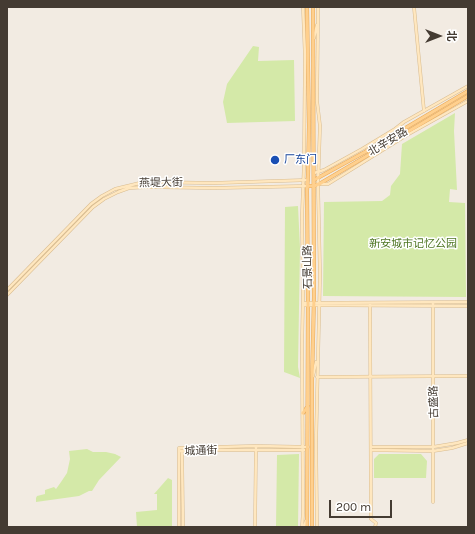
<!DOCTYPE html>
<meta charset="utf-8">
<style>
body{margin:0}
#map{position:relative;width:475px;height:534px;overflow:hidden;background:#f2ebe2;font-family:Karla,"Noto Sans SC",sans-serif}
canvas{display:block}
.frame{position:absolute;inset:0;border:8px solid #443b32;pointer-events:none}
.north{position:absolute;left:419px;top:16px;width:40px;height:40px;-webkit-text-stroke:3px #fff;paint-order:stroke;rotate:90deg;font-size:11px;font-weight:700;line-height:16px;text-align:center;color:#443b32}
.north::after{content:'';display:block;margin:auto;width:14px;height:18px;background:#443b32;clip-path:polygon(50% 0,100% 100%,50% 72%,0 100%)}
.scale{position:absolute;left:329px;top:500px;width:63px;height:18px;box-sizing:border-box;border:2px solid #443b32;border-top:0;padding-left:5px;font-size:12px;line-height:14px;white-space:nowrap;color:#443b32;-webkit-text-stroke:3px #fff;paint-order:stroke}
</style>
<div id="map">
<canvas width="475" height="534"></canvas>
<div class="frame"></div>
<div class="north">北</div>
<div class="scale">200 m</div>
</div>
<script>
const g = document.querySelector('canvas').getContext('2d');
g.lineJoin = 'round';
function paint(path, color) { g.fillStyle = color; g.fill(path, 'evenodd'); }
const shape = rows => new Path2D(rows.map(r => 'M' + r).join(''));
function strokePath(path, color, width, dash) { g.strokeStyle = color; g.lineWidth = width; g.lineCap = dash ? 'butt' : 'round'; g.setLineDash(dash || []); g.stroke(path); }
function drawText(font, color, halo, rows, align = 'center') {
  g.font = font + ' Karla,"Noto Sans SC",sans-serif'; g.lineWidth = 3; g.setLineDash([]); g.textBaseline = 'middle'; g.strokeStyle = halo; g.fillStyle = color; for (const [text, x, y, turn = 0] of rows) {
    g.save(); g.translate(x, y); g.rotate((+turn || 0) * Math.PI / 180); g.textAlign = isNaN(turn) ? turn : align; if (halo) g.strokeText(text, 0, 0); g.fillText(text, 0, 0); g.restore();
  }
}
const green = shape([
 [253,46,259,47,258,61,294,60,295,121,227,123,223,102,227,84],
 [455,113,454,131,457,190,450,189,449,202,465,203,466,297,323,296,324,202,382,201,390,195,391,186,400,174,402,144],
 [298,206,300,248,298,367,300,378,284,372,285,207],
 [87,449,93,452,106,452,115,454,121,457,99,480,92,491,89,491,79,496,36,502,36,498,37,496,45,494,45,490,54,487,56,489,61,482,67,473,70,459,69,451],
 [299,454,298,527,276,527,277,455],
 [379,454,421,454,427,461,426,478,374,478,374,459],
 [168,478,172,480,172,527,137,527,136,512,157,510,157,494,154,494]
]);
const secondary = shape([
 [414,7,424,111],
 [318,20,318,7],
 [314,38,317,25],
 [314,173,324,170,362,149,395,129,404,122,468,86],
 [319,184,328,184,407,135,468,101],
 [7,290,91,204,102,196,115,189,144,182,214,183,308,180],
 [7,295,93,207,104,199,118,192,129,188,148,187,214,188,308,186],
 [303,303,468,302],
 [370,303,371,519,376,523,375,527],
 [433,303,433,502],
 [303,305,468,306],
 [313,376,316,362],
 [317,377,468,376],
 [371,447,433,447,457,443,468,440],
 [371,450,433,451,452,448,468,443],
 [179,451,217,450,304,450],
 [182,452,183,527],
 [179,527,179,448,256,446,308,447],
 [255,527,256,446],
 [302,527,303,513,302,344,303,297,302,216,304,165,305,56,303,7],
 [304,527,306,521],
 [317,527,316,443,320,275,318,184,320,126,317,101,318,19]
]);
const primary = shape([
 [307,7,309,126,308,175,307,191,308,302,307,527],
 [314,180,365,152,468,91],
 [308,186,314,186,321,183,468,96],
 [303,413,308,406],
 [312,527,312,381,314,297,313,7]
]);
const markers = [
 [275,160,5,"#1a4fb4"]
];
const streetNames = [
 ["北辛安路",388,142,-31],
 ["燕堤大街",161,183,-1],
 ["石景山路",308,267,-91],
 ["古盛路",434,402,-91],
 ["城通街",201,451,-2]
];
const transitNames = [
 ["厂东门",284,160]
];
const parkNames = [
 ["新安城市记忆公园",413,244]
];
paint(green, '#d4e9a8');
strokePath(secondary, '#d8bc91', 3.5);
strokePath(primary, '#e8aa5a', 4);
strokePath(secondary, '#ffe7bf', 2.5);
strokePath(primary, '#ffd08e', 3);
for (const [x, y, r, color] of markers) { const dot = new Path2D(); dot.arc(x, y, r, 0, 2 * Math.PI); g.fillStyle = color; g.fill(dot); strokePath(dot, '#fff', 1.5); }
drawText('11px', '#443b32', '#fff', streetNames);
drawText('11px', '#164399', '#fff', transitNames, 'left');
drawText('11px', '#4f7724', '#fff', parkNames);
</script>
